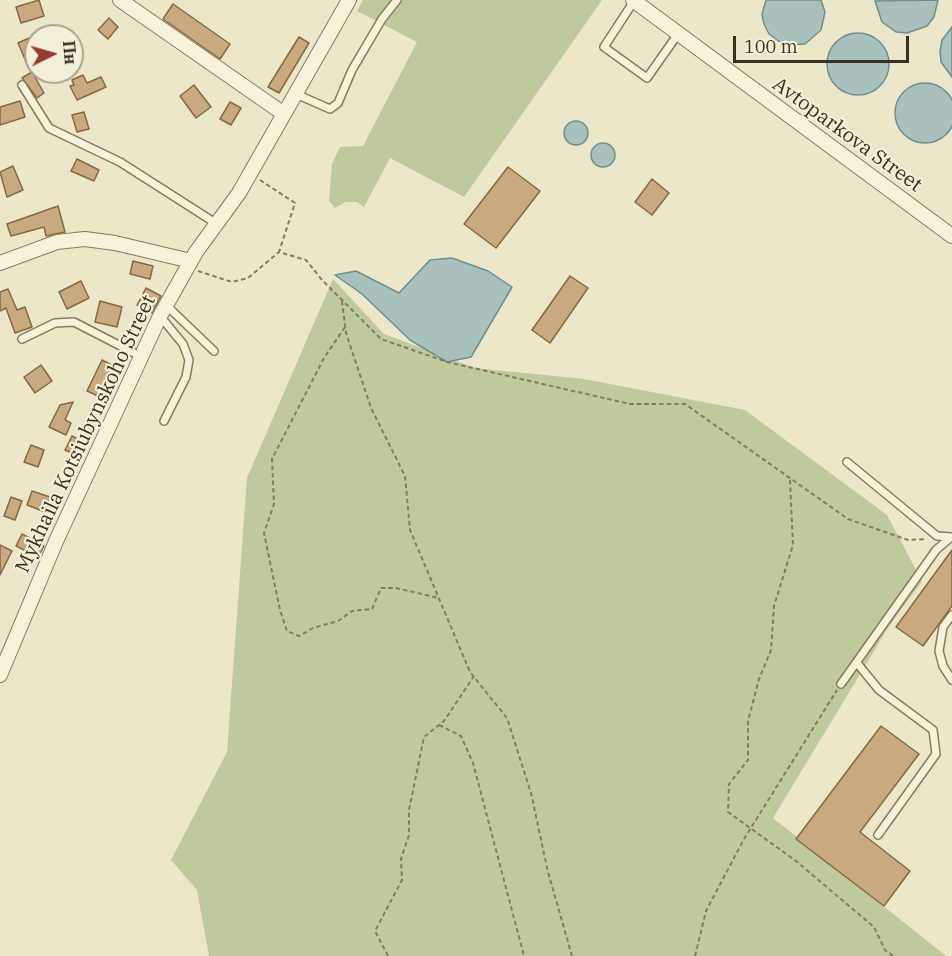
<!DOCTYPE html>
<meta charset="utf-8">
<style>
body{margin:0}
#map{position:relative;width:952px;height:956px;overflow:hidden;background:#ece7c8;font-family:"IBM Plex Serif",serif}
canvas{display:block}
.north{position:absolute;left:24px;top:24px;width:60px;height:60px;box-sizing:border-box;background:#f4f0d7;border:2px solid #a9a38e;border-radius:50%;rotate:85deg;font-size:16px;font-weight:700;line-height:24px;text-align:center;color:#393020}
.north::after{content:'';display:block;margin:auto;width:21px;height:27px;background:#943e30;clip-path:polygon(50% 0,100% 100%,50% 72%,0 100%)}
.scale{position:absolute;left:733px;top:36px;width:176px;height:27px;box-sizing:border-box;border:3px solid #393020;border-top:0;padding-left:8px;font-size:18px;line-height:21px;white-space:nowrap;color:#393020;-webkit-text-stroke:4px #f4f0d7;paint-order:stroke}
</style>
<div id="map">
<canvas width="952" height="956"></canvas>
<div class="north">Пн</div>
<div class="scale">100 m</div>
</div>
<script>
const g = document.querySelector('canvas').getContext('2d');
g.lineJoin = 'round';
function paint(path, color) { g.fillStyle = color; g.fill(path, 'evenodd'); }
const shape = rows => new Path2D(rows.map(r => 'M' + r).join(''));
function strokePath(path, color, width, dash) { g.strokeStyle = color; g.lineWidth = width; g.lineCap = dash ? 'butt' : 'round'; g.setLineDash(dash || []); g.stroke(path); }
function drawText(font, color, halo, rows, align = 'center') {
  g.font = font + ' "IBM Plex Serif",serif'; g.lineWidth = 4.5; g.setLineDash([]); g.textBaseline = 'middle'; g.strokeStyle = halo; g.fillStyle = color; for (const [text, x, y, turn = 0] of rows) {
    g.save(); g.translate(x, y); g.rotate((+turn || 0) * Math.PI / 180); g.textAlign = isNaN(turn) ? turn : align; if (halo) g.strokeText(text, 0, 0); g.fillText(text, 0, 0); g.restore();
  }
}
const green = shape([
 [363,0,602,0,464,197,390,158,364,207,357,202,345,202,335,208,329,201,332,164,340,147,363,146,417,42,357,11],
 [333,279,384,334,475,368,584,379,745,410,887,515,922,581,888,628,773,818,946,956,209,956,197,890,171,860,227,752,247,478]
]);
const water = shape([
 [766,0,821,0,825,12,821,30,805,44,784,45,769,34,764,24,762,14,766,0],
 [938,0,934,17,927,26,907,33,896,32,882,22,875,1,938,0],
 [952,27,952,77,941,62,940,51,942,40,952,27],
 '827 64a31 31 0 1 1 62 0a31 31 0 1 1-62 0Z',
 '895 113a30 30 0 1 1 60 0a30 30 0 1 1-60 0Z',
 '564 133a12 12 0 1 1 24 0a12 12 0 1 1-24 0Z',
 '591 155a12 12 0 1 1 24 0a12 12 0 1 1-24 0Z',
 [452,258,488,271,512,287,471,357,447,362,410,340,362,294,335,275,356,271,399,293,430,260,452,258]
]);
const building = shape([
 [39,0,44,16,21,23,16,7,39,0],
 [173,4,230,44,220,59,163,19,173,4],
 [109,18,118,27,108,39,98,30,109,18],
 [299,37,309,43,279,93,268,87,299,37],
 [29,38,36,61,27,64,18,43,29,38],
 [32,72,44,93,37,98,22,78,32,72],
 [83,75,87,83,101,77,106,87,77,100,70,86,74,85,72,80,83,75],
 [194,85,211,107,196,118,180,96,194,85],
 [20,101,25,117,0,125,0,107,20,101],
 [230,102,241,108,231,125,220,119,230,102],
 [84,112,89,129,77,132,72,115,84,112],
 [77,159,99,170,94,181,71,171,77,159],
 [13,166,23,190,7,197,0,172,13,166],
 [508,167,540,191,496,248,464,224,508,167],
 [652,179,669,193,652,215,635,202,652,179],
 [58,206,65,232,46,236,44,227,11,236,7,224,58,206],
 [133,261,153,266,150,279,130,274,133,261],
 [570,276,588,288,550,343,532,330,570,276],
 [81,281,89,298,67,309,59,292,81,281],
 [146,288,161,296,152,313,137,305,146,288],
 [8,289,17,310,25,307,32,327,15,333,6,308,0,311,0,292,8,289],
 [100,301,122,307,117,327,95,322,100,301],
 [102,360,114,366,98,396,87,391,102,360],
 [41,365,52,381,35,393,24,377,41,365],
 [73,402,65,420,71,423,66,435,49,427,60,405,73,402],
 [72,436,84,442,78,456,65,450,72,436],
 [31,445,44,450,38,467,24,462,31,445],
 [32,491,50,497,45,512,27,505,32,491],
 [11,497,22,501,15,520,4,516,11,497],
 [22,534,44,546,38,557,16,546,22,534],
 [0,545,12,551,0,575,0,545],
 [952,550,952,606,923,646,896,627,952,550],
 [881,726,919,754,860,832,910,871,884,906,796,839,881,726]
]);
const path = shape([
 [260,180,295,203,279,252,306,260,322,280,381,339,447,362,630,404,685,404,848,519,908,540,926,539],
 [198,271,232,282,248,278,279,252],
 [342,301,346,333,371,408,405,476,410,530,470,672,507,718,531,793,548,872,572,956],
 [345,327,324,358,272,459,274,504,264,533,280,610,287,631,299,636,313,628,338,621,352,611,372,609,381,588,396,588,439,598],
 [790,480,793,545,774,606,771,650,759,679,748,721,748,760,729,784,728,812,796,861,874,927,885,950,893,956],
 [439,725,461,736,473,763,524,956],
 [388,956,375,931,402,880,401,859,409,835,409,810,424,737,444,721,474,676],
 [695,956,706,911,744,839,837,690]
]);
const lane = shape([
 [634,1,604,47,647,78,678,34],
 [22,85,49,128,120,162,217,224],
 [296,94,330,109,338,103,352,70,382,19,397,0],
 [166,305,214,351],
 [160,316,183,344,189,360,186,377,164,421],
 [22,339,55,323,74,322,140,356],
 [847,462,937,536,952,537],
 [952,615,943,627,939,651,943,666,952,680],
 [857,663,879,690,933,730,936,754,878,835],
 [841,684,936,550,950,538]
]);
const street = shape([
 [120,0,284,114],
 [633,0,952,236],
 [0,263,57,242,85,239,115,243,191,261],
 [0,675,57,539,160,316,196,252,239,193,349,0]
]);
const streetNames = [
 ["Avtoparkova Street",847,135,36],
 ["Mykhaila Kotsiubynskoho Street",86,434,-65]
];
paint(green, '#beca9c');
paint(water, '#a8c1bd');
strokePath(water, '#6f8f8c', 1.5);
paint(building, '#c9a97f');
strokePath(building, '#866844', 1.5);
strokePath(lane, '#887a5e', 10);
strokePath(street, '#887a5e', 16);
strokePath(path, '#887a5e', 2, [4.5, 3]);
strokePath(lane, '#f7f3db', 7);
strokePath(street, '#f7f3db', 14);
drawText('20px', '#393020', '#f4f0d7', streetNames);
</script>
